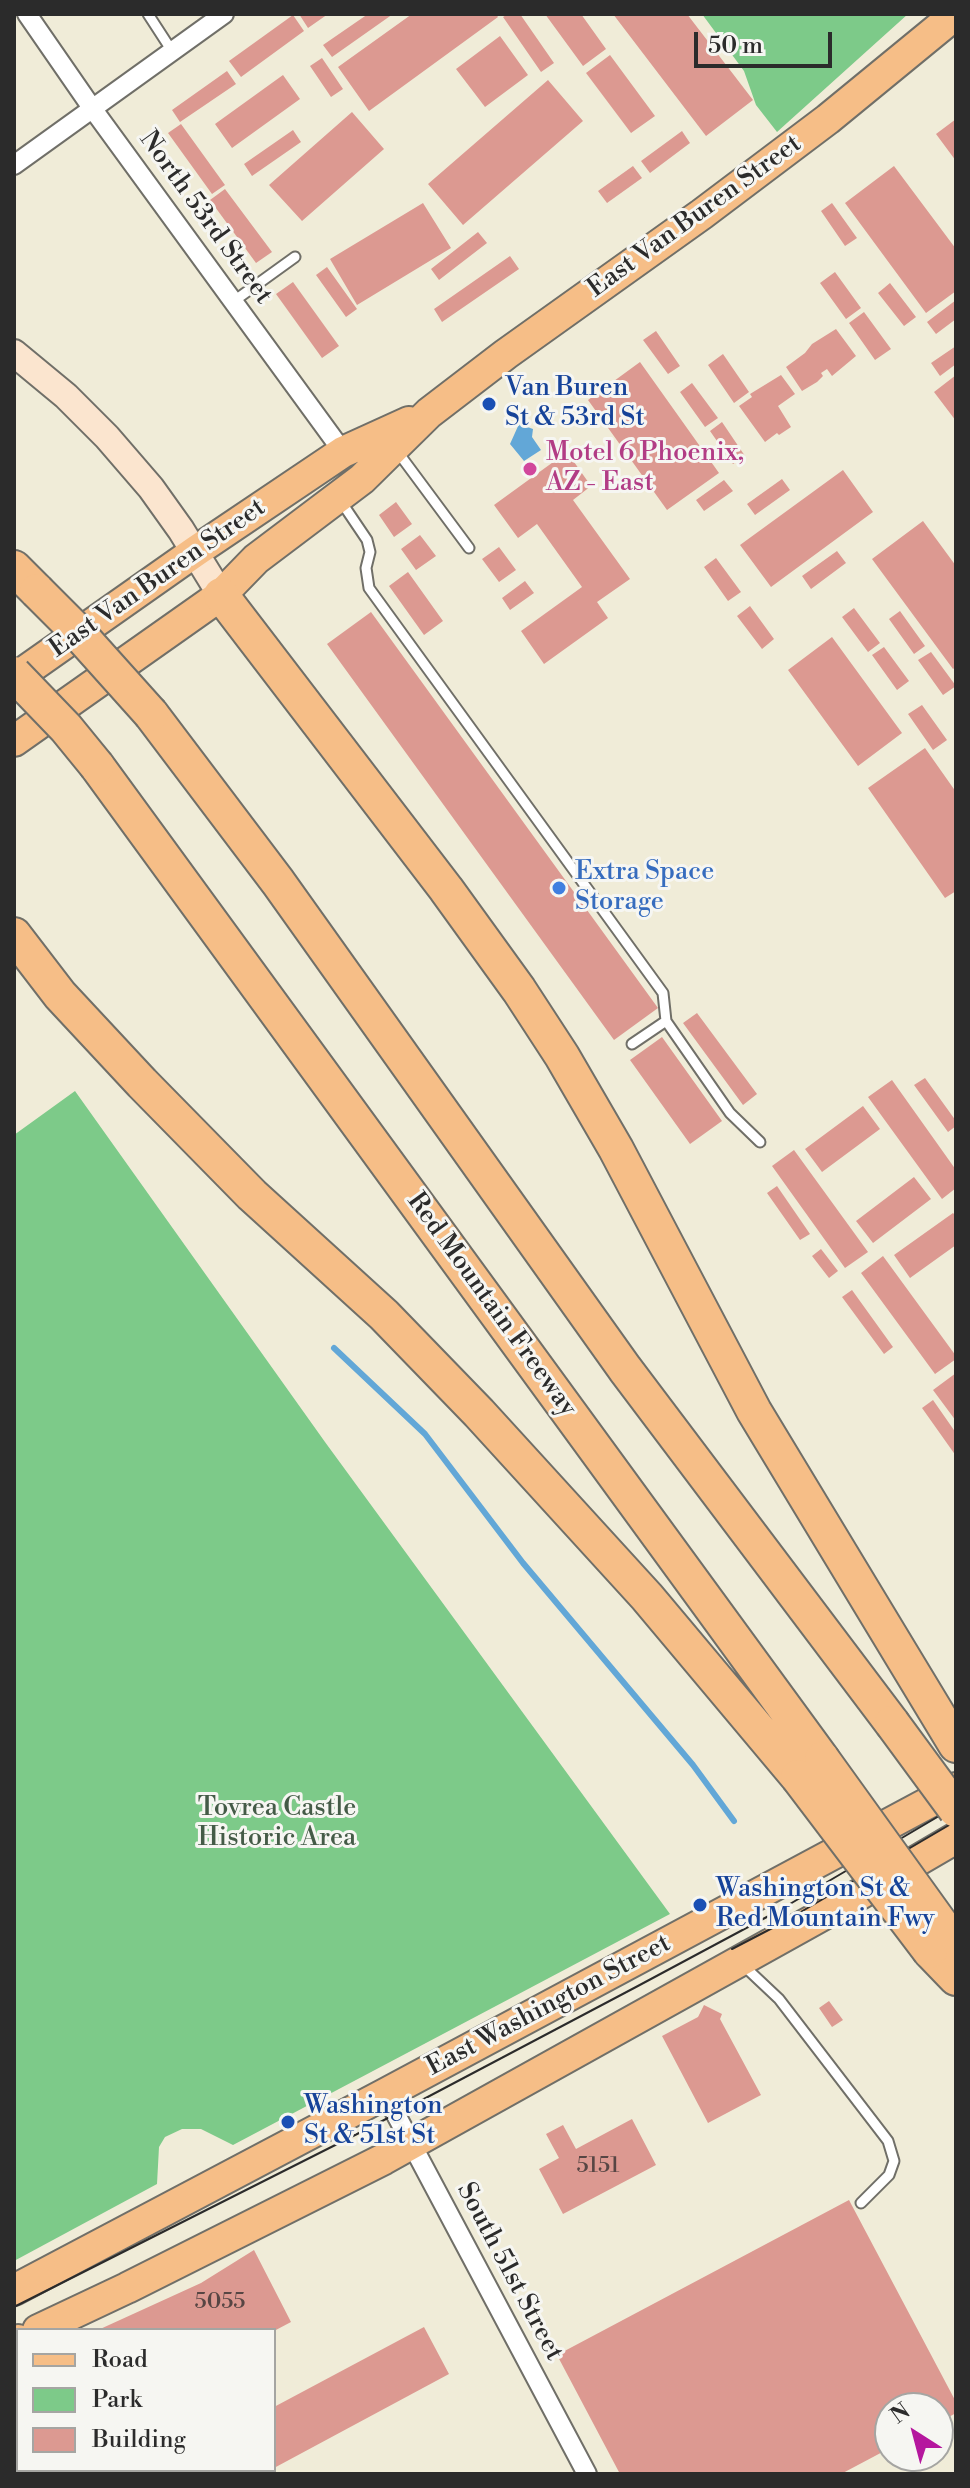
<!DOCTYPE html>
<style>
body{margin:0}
#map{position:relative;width:970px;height:2488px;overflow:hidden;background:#f0ecd8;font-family:"Libre Bodoni",serif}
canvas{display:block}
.frame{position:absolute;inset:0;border:16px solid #2b2b2b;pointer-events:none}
.legend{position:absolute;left:16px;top:2328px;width:260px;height:144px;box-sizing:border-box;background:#f6f6f2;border:2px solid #a5a5a2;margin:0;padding:10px 14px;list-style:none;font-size:24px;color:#2b2b2b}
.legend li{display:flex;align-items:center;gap:16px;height:40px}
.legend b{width:40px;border:2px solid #a5a5a2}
.north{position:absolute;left:874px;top:2392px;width:80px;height:80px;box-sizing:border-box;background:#f6f6f2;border:2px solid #a5a5a2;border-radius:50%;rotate:324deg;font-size:22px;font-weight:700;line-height:32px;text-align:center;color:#2b2b2b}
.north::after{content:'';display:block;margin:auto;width:28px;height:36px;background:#b5179e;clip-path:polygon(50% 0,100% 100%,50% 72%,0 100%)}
.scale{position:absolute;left:694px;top:32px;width:138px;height:36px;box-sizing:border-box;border:4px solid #2b2b2b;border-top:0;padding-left:10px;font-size:24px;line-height:28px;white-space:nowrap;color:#2b2b2b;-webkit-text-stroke:6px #f6f6f2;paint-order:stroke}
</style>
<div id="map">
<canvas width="970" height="2488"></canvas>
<div class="frame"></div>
<ul class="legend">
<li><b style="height:10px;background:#f6be87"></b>Road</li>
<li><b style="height:22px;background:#7dca89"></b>Park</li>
<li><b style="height:22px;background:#dc9991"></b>Building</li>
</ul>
<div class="north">N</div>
<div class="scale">50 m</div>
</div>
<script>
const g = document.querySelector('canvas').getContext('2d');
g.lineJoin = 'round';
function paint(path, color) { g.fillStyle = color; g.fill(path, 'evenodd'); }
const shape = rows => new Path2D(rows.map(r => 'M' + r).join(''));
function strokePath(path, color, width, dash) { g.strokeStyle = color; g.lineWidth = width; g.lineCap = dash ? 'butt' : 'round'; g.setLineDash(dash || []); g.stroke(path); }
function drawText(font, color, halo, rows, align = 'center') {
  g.font = font + ' "Libre Bodoni",serif'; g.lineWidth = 6; g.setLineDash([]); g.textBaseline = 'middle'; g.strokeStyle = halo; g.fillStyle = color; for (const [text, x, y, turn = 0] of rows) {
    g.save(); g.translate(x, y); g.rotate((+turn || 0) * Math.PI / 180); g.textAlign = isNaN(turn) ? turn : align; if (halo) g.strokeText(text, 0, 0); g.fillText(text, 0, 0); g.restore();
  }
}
const green = shape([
 [702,14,908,14,777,132,756,105,744,71],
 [75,1091,325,1442,670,1914,233,2145,201,2129,182,2129,165,2137,159,2147,157,2184,14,2261,14,1135]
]);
const water = shape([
 [519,424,533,429,532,437,541,450,524,461,510,444]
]);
const stream = shape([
 [334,1348,425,1434,523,1563,693,1765,734,1821]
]);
const building = shape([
 [299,14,328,14,308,28],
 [368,14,393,14,332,57,323,45],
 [412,14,496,14,498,17,369,111,338,67],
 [508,14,520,14,554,63,541,72,503,17],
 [545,14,581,14,606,49,583,66],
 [613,14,687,14,753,100,706,136],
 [293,15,304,31,241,77,229,61],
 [500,36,528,75,485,107,456,69],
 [610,55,655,116,631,133,586,73],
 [322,58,343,89,331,97,310,66],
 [227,71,236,84,180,122,172,110],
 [283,75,300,99,232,148,215,124],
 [548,80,583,121,463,225,428,184],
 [352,112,384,149,302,221,269,185],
 [956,119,956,161,936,134],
 [181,124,225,185,212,194,168,133],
 [293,130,301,142,252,176,244,164],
 [682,131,690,143,650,173,641,161],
 [633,166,642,178,607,203,598,191],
 [894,166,956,249,956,291,926,313,845,203],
 [225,189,272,252,256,263,210,200],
 [423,203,451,248,357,305,330,259],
 [832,203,857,238,845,246,821,211],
 [478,232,487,243,439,280,431,269],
 [510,256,519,269,442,322,434,309],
 [327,267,357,309,346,317,316,275],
 [835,272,861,308,846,319,820,283],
 [293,282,339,346,322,358,276,294],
 [890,283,916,317,904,326,878,293],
 [956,300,956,319,936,334,927,322],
 [864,312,891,349,875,360,849,323],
 [836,329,856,356,832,376,827,369,821,373,823,376,817,382,802,391,786,367,805,353,812,344],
 [656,331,680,366,668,374,643,340],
 [956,346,956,364,940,376,931,363],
 [723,354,749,392,734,403,708,365],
 [640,362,719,473,667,510,588,400],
 [781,375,795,394,778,406,791,427,779,435,777,433,765,442,739,406,752,397,750,394],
 [956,375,956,421,934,392],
 [692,383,718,418,705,427,680,392],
 [722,422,745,456,733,464,710,431],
 [567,452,591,486,573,500,630,579,597,602,608,618,544,664,521,631,582,587,537,524,518,538,494,505],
 [843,470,873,512,771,587,740,545],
 [782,479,790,490,755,515,747,504],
 [724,480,733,491,704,511,696,500],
 [396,502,412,524,394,537,379,515],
 [923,521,956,566,956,667,953,669,872,559],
 [420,535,436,556,416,570,401,549],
 [499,547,516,570,499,582,482,559],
 [837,551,846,563,811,589,802,576],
 [716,558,741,592,728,601,704,567],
 [408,572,443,621,424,635,389,586],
 [525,581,534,593,510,610,502,598],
 [750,606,774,639,762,649,737,616],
 [854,608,880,643,868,652,842,617],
 [900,611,925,646,914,654,889,619],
 [371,612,658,1008,614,1040,327,644],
 [832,637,902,733,858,766,788,670],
 [884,647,909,681,897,690,872,655],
 [931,652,956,686,943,695,918,660],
 [922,705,947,740,933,750,908,714],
 [925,748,956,792,956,891,945,898,868,788],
 [697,1013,757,1094,743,1105,683,1023],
 [662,1037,722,1121,690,1144,630,1060],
 [925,1078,956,1121,956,1126,948,1132,914,1085],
 [892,1080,956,1170,956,1188,942,1199,868,1097],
 [863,1106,880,1129,822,1172,805,1149],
 [794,1150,868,1252,845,1268,772,1166],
 [914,1177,931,1199,873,1243,856,1221],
 [777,1186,810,1234,800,1240,767,1193],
 [953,1213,956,1216,956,1245,910,1278,894,1255],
 [821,1249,838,1271,829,1278,812,1256],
 [883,1256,956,1356,956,1359,935,1374,861,1273],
 [852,1290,893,1347,884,1354,842,1297],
 [956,1373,956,1421,933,1390],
 [933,1400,956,1433,956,1456,922,1408],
 [829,2001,843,2020,832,2027,819,2008],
 [704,2005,722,2014,720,2019,761,2095,708,2123,662,2036,698,2017],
 [632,2119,656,2165,563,2214,539,2169,559,2158,546,2134,563,2125,576,2149],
 [849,2200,956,2402,956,2413,938,2423,938,2408,890,2408,890,2448,841,2474,620,2474,557,2355],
 [254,2250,291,2322,274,2331,98,2330,201,2283],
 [424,2327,449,2374,274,2468,274,2407],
 [14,2402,18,2402,18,2470,46,2470,45,2474,14,2474],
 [220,2470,269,2470,262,2474,222,2474]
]);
const service = shape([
 [148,14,172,51],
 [234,301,295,257],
 [397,451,469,548],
 [340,500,367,540,370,552,366,568,369,588,663,993,666,1021,730,1113,760,1142],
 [632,1044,666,1021],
 [744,1966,779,1999,888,2141,894,2161,889,2175,861,2203],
 [108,2474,109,2470]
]);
const minor = shape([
 [27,14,92,108,343,452],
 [14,165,224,14],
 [385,2094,587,2474]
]);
const secondary = shape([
 [14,353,66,396,107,437,151,488,181,530,221,595]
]);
const primary = shape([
 [14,679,196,551,343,452,409,422],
 [14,741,221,595,256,559,362,479,429,413,506,354,702,214,828,119,956,14],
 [14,2290,385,2094,956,1788],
 [38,2330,127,2288,384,2159,855,1897,956,1838],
 [14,2341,18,2340]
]);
const motorway = shape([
 [14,568,37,591],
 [221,595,446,889,519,990,562,1056,616,1149,754,1411,956,1745],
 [151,714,278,882,625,1369,892,1723],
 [97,766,822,1759],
 [14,935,60,995,142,1083,252,1195,384,1315,479,1413,647,1597,798,1777],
 [930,1951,956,1978]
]);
const tram = shape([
 [732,1949,782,1923,956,1821],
 [14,2307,367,2129,636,1987,778,1911,956,1806]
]);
const motorwayBridge = shape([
 [37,591,73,627,151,714],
 [14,674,66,728,97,766],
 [892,1723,956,1810],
 [822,1759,950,1937],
 [798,1777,930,1951]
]);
const markers = [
 [489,404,8,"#1a4fb4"],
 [530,469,8,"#d1479c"],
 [559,888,8,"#3f7fe0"],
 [700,1905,8,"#1a4fb4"],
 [288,2122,8,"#1a4fb4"]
];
const numberNames = [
 ["5151",598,2167],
 ["5055",220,2303]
];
const streetNames = [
 ["East Van Buren Street",695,217,-36],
 ["North 53rd Street",205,218,54],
 ["East Van Buren Street",158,579,-35],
 ["Red Mountain Freeway",491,1305,54],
 ["East Washington Street",549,2006,-28],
 ["South 51st Street",509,2272,62]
];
const transitNames = [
 ["Van Buren",505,389],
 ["St & 53rd St",505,419],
 ["Washington St &",716,1890],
 ["Red Mountain Fwy",716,1920],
 ["Washington",304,2107],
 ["St & 51st St",304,2137]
];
const hotelNames = [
 ["Motel 6 Phoenix,",546,454],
 ["AZ - East",546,484]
];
const shopNames = [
 ["Extra Space",575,873],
 ["Storage",575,903]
];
const parkNames = [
 ["Tovrea Castle",277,1809],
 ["Historic Area",277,1839]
];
paint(green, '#7dca89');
paint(water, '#62a7d7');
strokePath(stream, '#62a7d7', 6);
paint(building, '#dc9991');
strokePath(service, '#706f68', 13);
strokePath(minor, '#706f68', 22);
strokePath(secondary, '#706f68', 30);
strokePath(primary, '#706f68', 34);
strokePath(motorway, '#706f68', 38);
strokePath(service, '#fff', 9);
strokePath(minor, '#fff', 18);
strokePath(secondary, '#fbe5cf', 26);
strokePath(primary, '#f6be87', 30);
strokePath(motorway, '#f6be87', 34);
strokePath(tram, '#2b2b2b', 2);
strokePath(motorwayBridge, '#706f68', 38, []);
strokePath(motorwayBridge, '#f6be87', 34);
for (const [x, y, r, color] of markers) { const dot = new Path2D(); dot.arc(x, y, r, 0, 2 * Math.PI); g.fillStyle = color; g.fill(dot); strokePath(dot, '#f6f6f2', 3); }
drawText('22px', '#574644', null, numberNames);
drawText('26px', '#2b2b2b', '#f6f6f2', streetNames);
drawText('26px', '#164399', '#f6f6f2', transitNames, 'left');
drawText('26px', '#b23c85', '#f6f6f2', hotelNames, 'left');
drawText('26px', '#366cbe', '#f6f6f2', shopNames, 'left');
drawText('26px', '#445b47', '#f6f6f2', parkNames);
</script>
